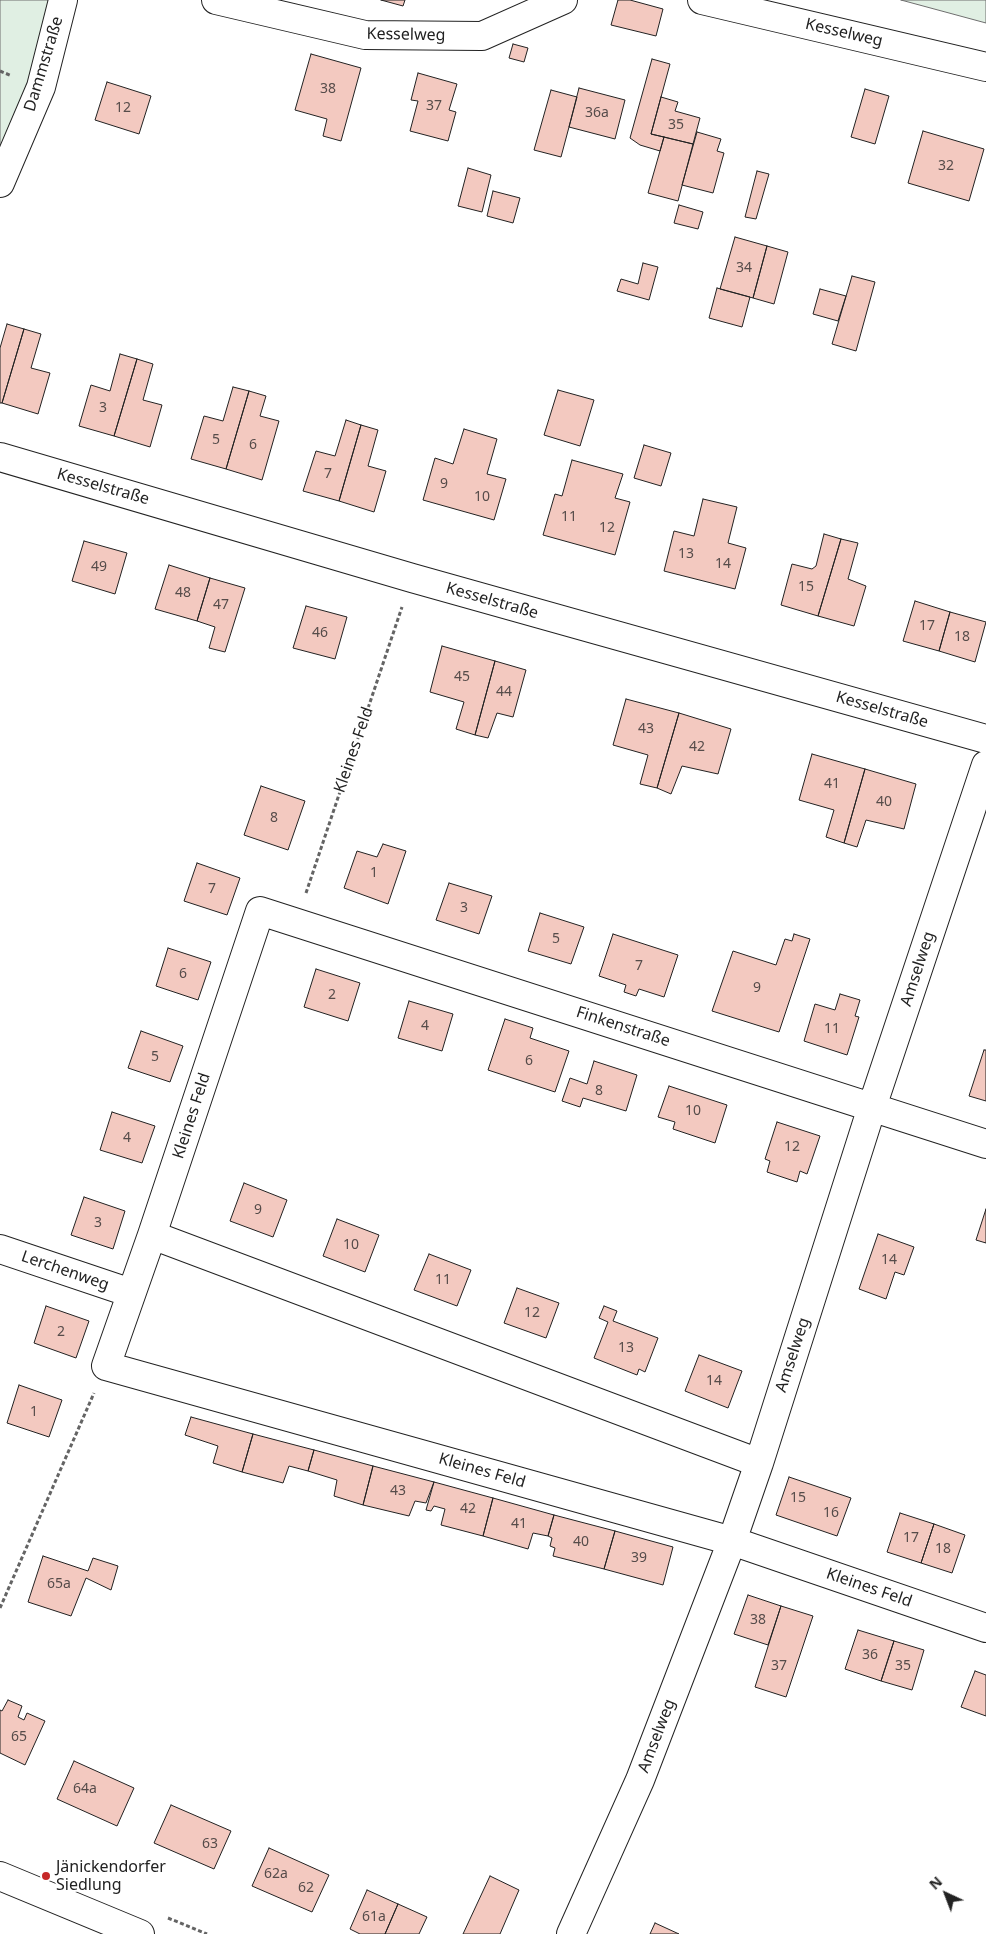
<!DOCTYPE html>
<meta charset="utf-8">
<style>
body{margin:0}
#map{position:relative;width:986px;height:1934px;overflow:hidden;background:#fff;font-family:"Noto Sans",sans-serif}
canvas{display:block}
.north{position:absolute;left:921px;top:1869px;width:50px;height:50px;-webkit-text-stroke:4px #fff;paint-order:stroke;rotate:317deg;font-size:14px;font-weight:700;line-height:20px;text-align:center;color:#222}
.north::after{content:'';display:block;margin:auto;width:18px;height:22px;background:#222;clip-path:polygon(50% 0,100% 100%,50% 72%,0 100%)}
</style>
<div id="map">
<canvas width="986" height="1934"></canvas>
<div class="north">N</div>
</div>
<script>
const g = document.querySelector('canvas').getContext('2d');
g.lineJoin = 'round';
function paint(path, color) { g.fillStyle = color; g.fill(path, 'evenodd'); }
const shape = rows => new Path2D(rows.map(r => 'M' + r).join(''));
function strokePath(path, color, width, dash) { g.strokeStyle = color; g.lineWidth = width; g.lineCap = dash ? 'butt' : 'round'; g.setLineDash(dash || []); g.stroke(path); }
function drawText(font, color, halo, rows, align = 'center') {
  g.font = font + ' "Noto Sans",sans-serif'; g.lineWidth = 4; g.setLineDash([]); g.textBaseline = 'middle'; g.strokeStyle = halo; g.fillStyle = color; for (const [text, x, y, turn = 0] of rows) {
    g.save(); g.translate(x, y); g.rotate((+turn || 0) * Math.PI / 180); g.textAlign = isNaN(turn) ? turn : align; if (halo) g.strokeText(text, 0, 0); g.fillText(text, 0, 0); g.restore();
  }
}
const green = shape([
 [0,0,59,0,0,156,0,0],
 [901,0,986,0,986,23,901,0]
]);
const building = shape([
 [381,0,405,0,403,6,381,0],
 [618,0,630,0,663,9,656,36,611,25,618,0],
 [513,44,528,48,524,62,509,58,513,44],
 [311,54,361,68,341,141,323,136,327,119,295,110,311,54],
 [652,59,670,64,651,134,664,137,660,151,640,145,630,138,652,59],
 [418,73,457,84,449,110,456,112,448,141,410,131,418,101,411,100,418,73],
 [107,82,151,96,139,134,95,120,107,82],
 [579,88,625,100,615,139,569,127,579,88],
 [865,89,889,96,875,144,851,137,865,89],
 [551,90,577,97,561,157,534,150,551,90],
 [661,97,678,102,675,111,700,118,693,144,651,134,661,97],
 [923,131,984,149,969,201,908,183,923,131],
 [697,132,721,139,717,151,724,153,713,193,682,185,697,132],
 [664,137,693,144,678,201,648,193,664,137],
 [468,168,491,175,482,212,458,206,468,168],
 [757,171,769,174,756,219,745,217,757,171],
 [493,191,520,198,513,223,487,216,493,191],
 [679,205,703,212,698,229,674,223,679,205],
 [735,237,767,246,753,298,720,289,735,237],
 [767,246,788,252,774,304,753,298,767,246],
 [643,263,658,267,649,300,617,291,621,279,638,284,643,263],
 [852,276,875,282,856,351,832,344,852,276],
 [717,288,750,297,742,327,709,318,717,288],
 [820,289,846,296,838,321,813,314,820,289],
 [7,324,24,329,2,403,0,403,0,348,7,324],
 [24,329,41,334,31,368,50,373,38,414,2,403,24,329],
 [120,354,137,359,114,436,79,426,91,385,110,391,120,354],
 [137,359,153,364,143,400,162,405,150,447,114,436,137,359],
 [233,387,249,391,226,469,191,459,204,416,223,421,233,387],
 [558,390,594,400,580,446,544,435,558,390],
 [249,391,266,396,260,416,279,421,262,480,226,469,249,391],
 [346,420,361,425,339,501,303,491,316,451,335,456,346,420],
 [361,425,378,430,368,466,386,471,374,512,339,501,361,425],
 [464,429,497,439,487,474,506,479,494,520,423,500,435,458,453,464,464,429],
 [644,445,671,453,661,486,634,478,644,445],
 [572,460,623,474,615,498,630,502,615,555,543,535,555,494,562,496,572,460],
 [703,499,737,507,728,543,746,548,735,589,664,571,674,531,694,536,703,499],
 [824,534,841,539,818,616,781,605,792,564,812,569,816,566,824,534],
 [841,539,858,543,848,579,866,586,854,626,818,616,841,539],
 [84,541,127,553,115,594,72,581,84,541],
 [169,565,210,578,197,621,155,609,169,565],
 [210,578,245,588,225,652,209,648,215,627,197,621,210,578],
 [915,601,950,612,939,651,903,641,915,601],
 [306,606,347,617,335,659,293,648,306,606],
 [950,612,986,622,975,662,939,651,950,612],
 [442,646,495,661,475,735,456,729,464,702,430,692,442,646],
 [495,661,526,670,513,717,497,713,488,738,475,735,495,661],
 [626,699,679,713,657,788,640,784,648,755,613,745,626,699],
 [679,713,731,729,718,774,682,766,671,794,657,788,679,713],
 [812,754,865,769,844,843,826,837,834,810,799,800,812,754],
 [865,769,916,784,904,829,866,820,857,847,844,843,865,769],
 [261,786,305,801,288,850,244,835,261,786],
 [383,844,406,851,388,904,344,888,357,851,377,857,383,844],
 [197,863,240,878,227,915,184,901,197,863],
 [449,883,492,896,479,934,436,920,449,883],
 [540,913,584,927,571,964,528,951,540,913],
 [613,934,678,955,664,997,639,989,636,996,624,992,626,985,599,976,613,934],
 [794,934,810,939,779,1032,712,1011,733,951,776,965,785,939,792,941,794,934],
 [168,948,211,962,198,1000,156,986,168,948],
 [316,969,360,983,348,1021,304,1007,316,969],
 [840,994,860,1000,855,1016,859,1017,847,1055,804,1041,815,1004,835,1010,840,994],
 [409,1001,453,1014,442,1051,398,1038,409,1001],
 [505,1019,533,1028,530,1038,569,1051,555,1092,488,1070,505,1019],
 [141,1031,183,1046,170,1082,128,1068,141,1031],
 [984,1050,986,1050,986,1101,969,1096,984,1050],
 [594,1061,637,1075,626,1111,583,1098,580,1107,562,1101,570,1078,587,1084,594,1061],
 [669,1086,727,1105,715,1143,673,1129,675,1122,658,1117,669,1086],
 [112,1112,155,1126,142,1163,100,1150,112,1112],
 [777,1122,820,1136,807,1174,800,1171,797,1182,767,1172,770,1161,765,1159,777,1122],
 [244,1183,287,1200,273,1237,230,1221,244,1183],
 [84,1197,125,1211,113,1249,71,1235,84,1197],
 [986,1209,986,1243,976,1240,986,1209],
 [337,1219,379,1235,365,1272,323,1256,337,1219],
 [878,1234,914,1247,904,1275,895,1272,886,1299,859,1289,878,1234],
 [429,1254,471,1270,457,1306,414,1290,429,1254],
 [517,1288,559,1303,546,1338,504,1323,517,1288],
 [46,1306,89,1321,76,1358,34,1343,46,1306],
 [604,1306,617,1311,613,1321,658,1338,645,1372,639,1369,637,1375,594,1358,608,1322,599,1318,604,1306],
 [699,1355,742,1371,728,1408,685,1391,699,1355],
 [19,1385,62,1400,49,1437,7,1423,19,1385],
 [191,1417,253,1434,242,1472,213,1463,218,1446,185,1435,191,1417],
 [253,1434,314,1450,308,1471,289,1466,283,1483,242,1472,253,1434],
 [314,1450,373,1466,363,1505,334,1496,337,1480,308,1471,314,1450],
 [373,1466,434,1482,426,1503,415,1501,409,1516,363,1505,373,1466],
 [789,1477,851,1498,837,1536,776,1515,789,1477],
 [434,1482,493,1498,483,1536,441,1525,445,1509,434,1506,431,1511,426,1510,434,1482],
 [493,1498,554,1515,548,1536,533,1533,528,1549,483,1536,493,1498],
 [900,1513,934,1524,921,1563,887,1552,900,1513],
 [554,1515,615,1531,604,1569,553,1556,555,1548,550,1546,552,1538,548,1536,554,1515],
 [934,1524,965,1535,952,1573,921,1563,934,1524],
 [615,1531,673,1547,663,1585,604,1569,615,1531],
 [43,1556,88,1571,93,1558,118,1566,111,1590,86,1578,71,1616,28,1602,43,1556],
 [748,1595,781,1606,768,1645,734,1634,748,1595],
 [781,1606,813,1616,786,1697,755,1687,781,1606],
 [858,1630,894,1641,881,1681,845,1669,858,1630],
 [894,1641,924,1650,912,1690,881,1681,894,1641],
 [975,1671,986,1675,986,1716,961,1707,975,1671],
 [8,1700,22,1706,18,1717,24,1720,27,1713,45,1721,25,1765,0,1753,0,1710,2,1711,8,1700],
 [74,1761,134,1788,117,1826,57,1799,74,1761],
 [171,1805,231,1831,214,1869,154,1843,171,1805],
 [269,1848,329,1875,312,1912,252,1886,269,1848],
 [490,1876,519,1890,500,1934,463,1934,490,1876],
 [367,1890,398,1904,385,1934,360,1934,350,1929,367,1890],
 [398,1904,427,1917,419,1934,385,1934,398,1904],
 [655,1923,679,1934,650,1934,655,1923]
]);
const path = shape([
 [0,71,12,76],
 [306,893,402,607],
 [0,1608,94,1393],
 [168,1918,207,1934]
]);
const street = shape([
 [216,0,365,35,482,36,563,0],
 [702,0,986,67],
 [0,183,41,87,63,0],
 [0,457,412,578,986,739],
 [986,1144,260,911,152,1235,106,1366,732,1541,986,1628],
 [152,1235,759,1463],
 [0,1249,131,1293],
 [571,1934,640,1780,732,1541,759,1463,872,1107,986,765]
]);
const secondary = shape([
 [0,1876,140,1934]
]);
const markers = [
 [46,1876,5,"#c62828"]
];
const numberNames = [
 ["38",328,89],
 ["37",434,106],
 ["12",123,108],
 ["36a",597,113],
 ["35",676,125],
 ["32",946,166],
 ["34",744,268],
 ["3",103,408],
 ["5",216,440],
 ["6",253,445],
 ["7",328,474],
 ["9",444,484],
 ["10",482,497],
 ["11",569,517],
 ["12",607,528],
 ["13",686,554],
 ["14",723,564],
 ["49",99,567],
 ["15",806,587],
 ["48",183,593],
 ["47",221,605],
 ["17",927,626],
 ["46",320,633],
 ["18",962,637],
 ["45",462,677],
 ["44",504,692],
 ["43",646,729],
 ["42",697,747],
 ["41",832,784],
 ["40",884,802],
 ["8",274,818],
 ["1",374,873],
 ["7",212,889],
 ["3",464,908],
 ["5",556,939],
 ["7",639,966],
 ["6",183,974],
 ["9",757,988],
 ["2",332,995],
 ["4",425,1026],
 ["11",832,1029],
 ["5",155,1057],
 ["6",529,1061],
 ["8",599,1091],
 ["10",693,1111],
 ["4",127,1138],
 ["12",792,1147],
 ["9",258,1210],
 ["3",98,1223],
 ["10",351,1245],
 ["14",889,1260],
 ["11",443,1280],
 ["12",532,1313],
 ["2",61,1332],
 ["13",626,1348],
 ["14",714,1381],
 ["1",34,1412],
 ["43",398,1491],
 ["15",798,1498],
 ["42",468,1509],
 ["16",831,1513],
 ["41",519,1524],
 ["17",911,1538],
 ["40",581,1542],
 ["18",943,1549],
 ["39",639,1558],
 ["65a",59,1584],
 ["38",758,1620],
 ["36",870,1655],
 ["37",779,1666],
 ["35",903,1666],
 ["65",19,1737],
 ["64a",85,1789],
 ["63",210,1844],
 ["62a",276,1874],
 ["62",306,1888],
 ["61a",374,1917]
];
const streetNames = [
 ["Kesselweg",844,33,13],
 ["Kesselweg",406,35,1],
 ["Dammstraße",44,64,-73],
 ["Kesselstraße",103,487,16],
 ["Kesselstraße",492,601,16],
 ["Kesselstraße",882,710,16],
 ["Kleines Feld",354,750,-71],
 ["Amselweg",918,969,-72],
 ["Finkenstraße",623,1027,18],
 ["Kleines Feld",192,1116,-72],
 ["Lerchenweg",65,1271,19],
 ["Amselweg",793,1355,-72],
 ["Kleines Feld",482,1471,16],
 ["Kleines Feld",869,1588,19],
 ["Amselweg",657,1736,-69]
];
const poiNames = [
 ["Jänickendorfer",56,1867],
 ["Siedlung",56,1885]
];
paint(green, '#e0efe3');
strokePath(green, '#6f6f6f', 1);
paint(building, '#f3c9c0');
strokePath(building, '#222', 1);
strokePath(street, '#222', 30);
strokePath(secondary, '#222', 30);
strokePath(path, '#646464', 3, [4, 2.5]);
strokePath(street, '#fff', 28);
strokePath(secondary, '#fff', 28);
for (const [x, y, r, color] of markers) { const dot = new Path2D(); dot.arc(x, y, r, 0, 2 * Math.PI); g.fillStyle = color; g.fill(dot); strokePath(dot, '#fff', 2); }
drawText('14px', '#564c4a', null, numberNames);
drawText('16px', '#222', '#fff', streetNames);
drawText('16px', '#222', '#fff', poiNames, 'left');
</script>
